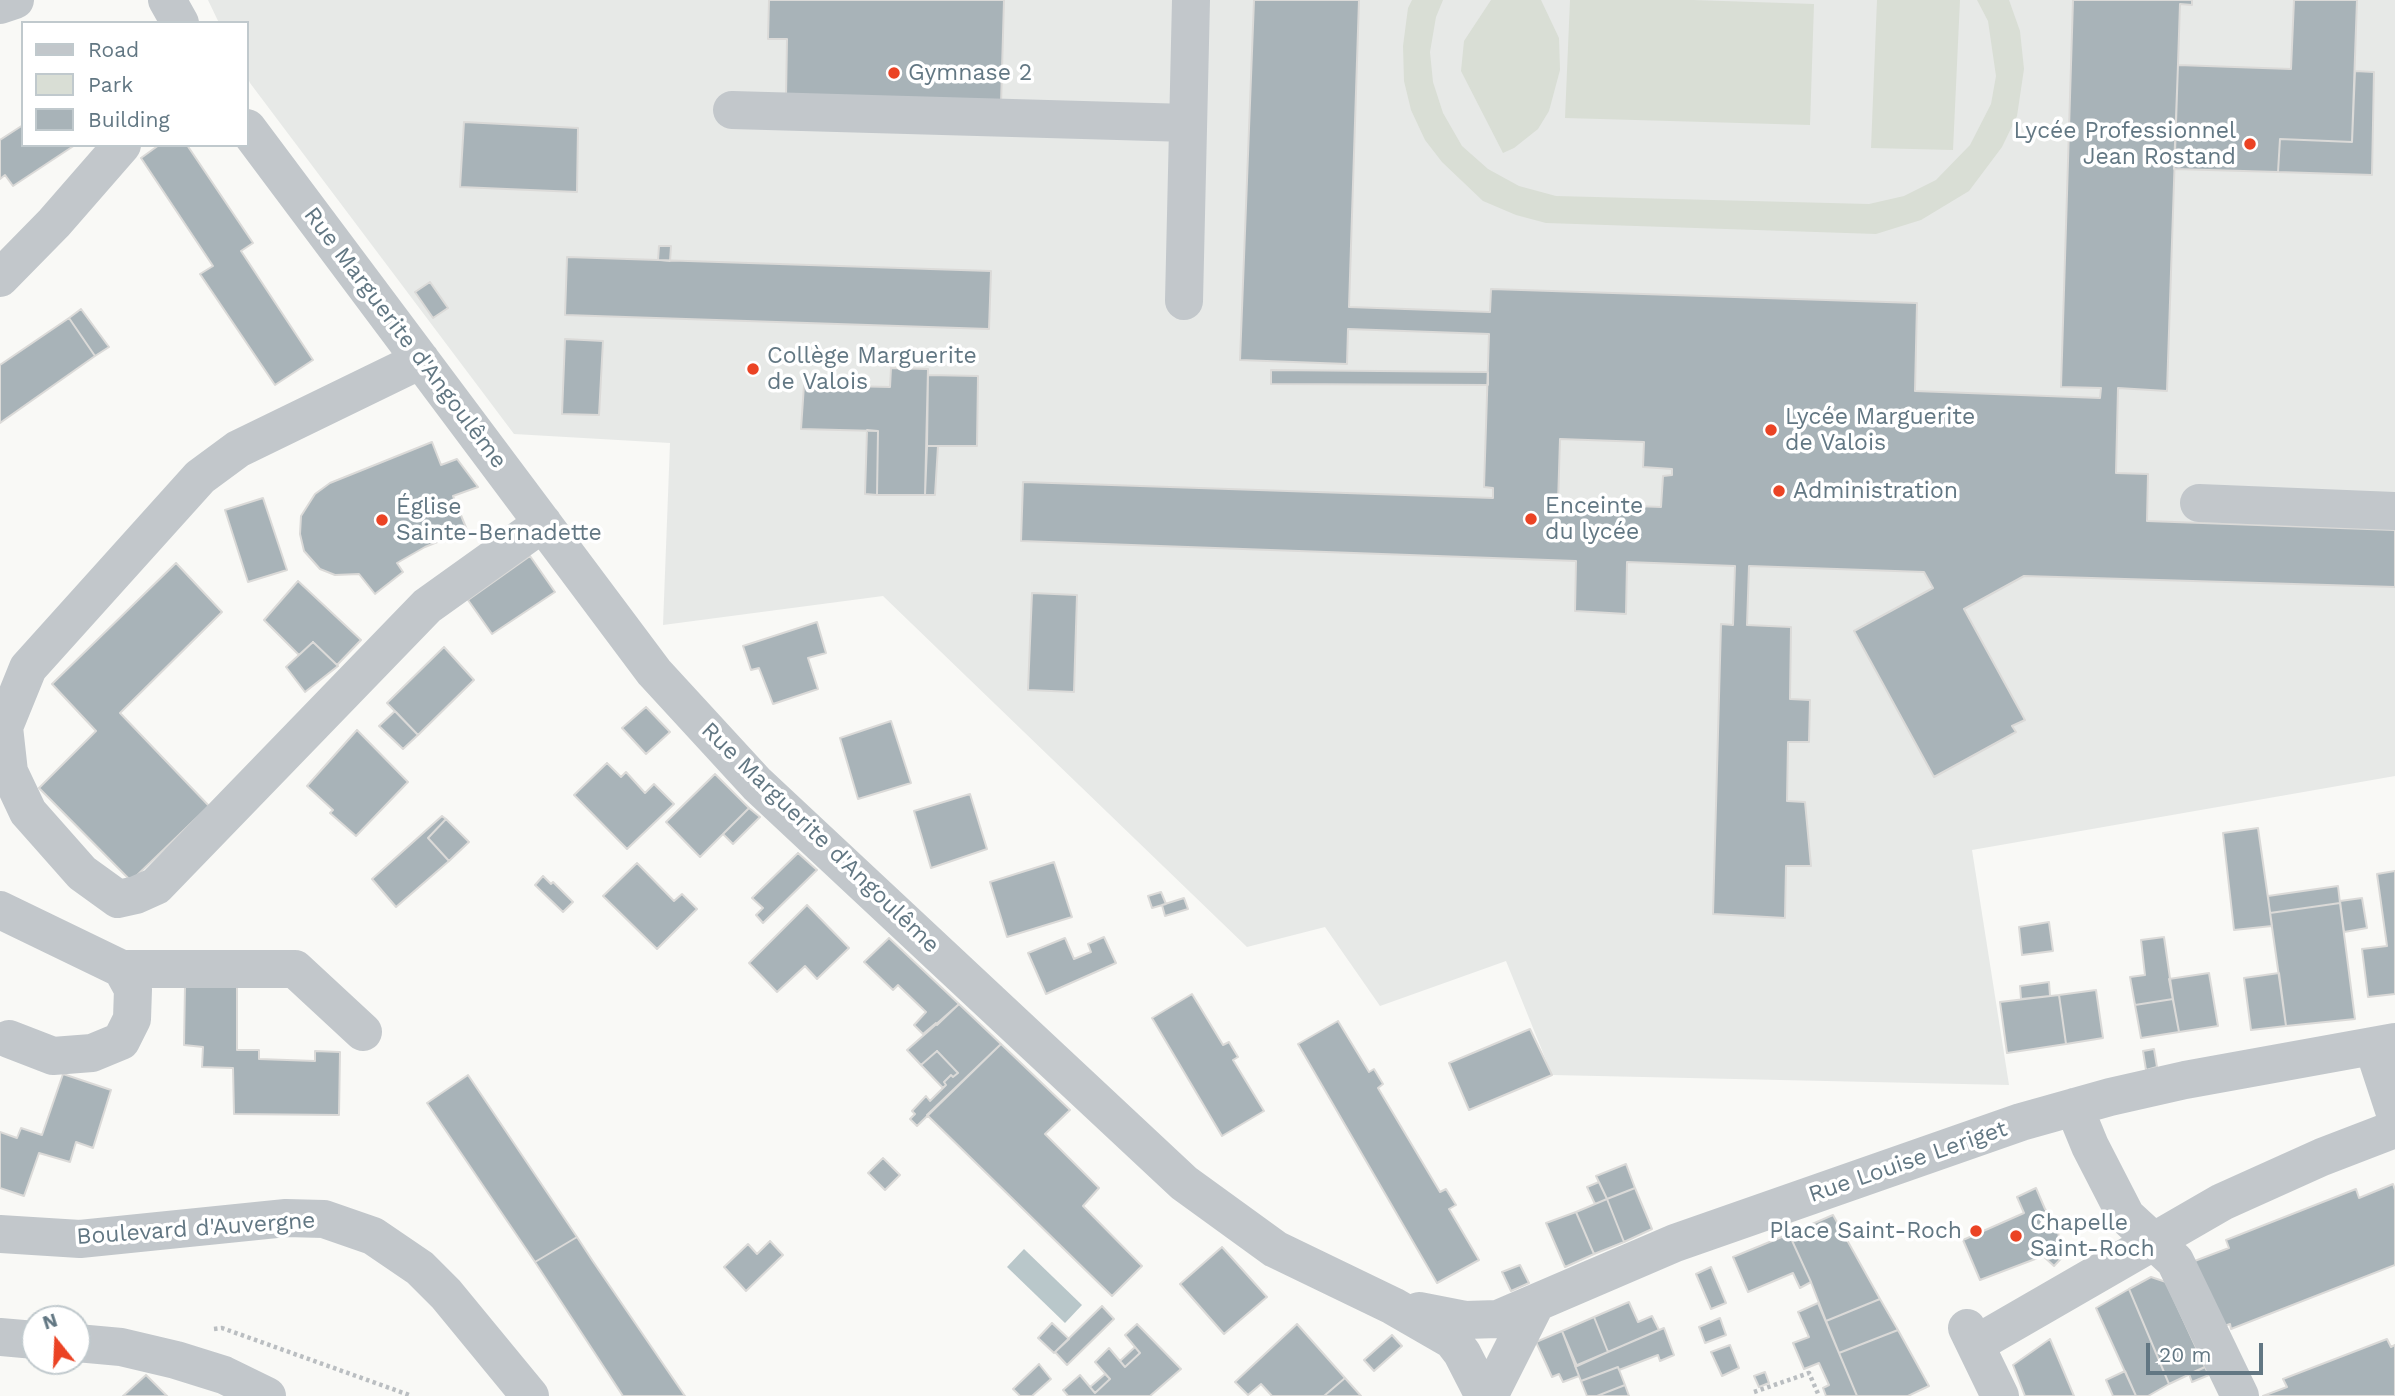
<!DOCTYPE html>
<meta charset="utf-8">
<style>
body{margin:0}
#map{position:relative;width:2395px;height:1396px;overflow:hidden;background:#f9f9f6;font-family:"Work Sans",sans-serif}
canvas{display:block}
.legend{position:absolute;left:21px;top:21px;width:228px;height:126px;box-sizing:border-box;background:#fff;border:2px solid #c0c9cd;margin:0;padding:9px 12px;list-style:none;font-size:21px;color:#627783}
.legend li{display:flex;align-items:center;gap:14px;height:35px}
.legend b{width:35px;border:2px solid #c0c9cd}
.north{position:absolute;left:21px;top:1305px;width:70px;height:70px;box-sizing:border-box;background:#fff;border:2px solid #c0c9cd;border-radius:50%;rotate:342deg;font-size:19px;font-weight:700;line-height:28px;text-align:center;color:#627783}
.north::after{content:'';display:block;margin:auto;width:24px;height:32px;background:#eb4324;clip-path:polygon(50% 0,100% 100%,50% 72%,0 100%)}
.scale{position:absolute;left:2146px;top:1343px;width:117px;height:32px;box-sizing:border-box;border:4px solid #627783;border-top:0;padding-left:9px;font-size:21px;line-height:24px;white-space:nowrap;color:#627783;-webkit-text-stroke:5px #fff;paint-order:stroke}
</style>
<div id="map">
<canvas width="2395" height="1396"></canvas>
<ul class="legend">
<li><b style="height:9px;background:#c2c7cb"></b>Road</li>
<li><b style="height:19px;background:#d9ded5"></b>Park</li>
<li><b style="height:19px;background:#a8b3b8"></b>Building</li>
</ul>
<div class="north">N</div>
<div class="scale">20 m</div>
</div>
<script>
const g = document.querySelector('canvas').getContext('2d');
g.lineJoin = 'round';
function paint(path, color) { g.fillStyle = color; g.fill(path, 'evenodd'); }
const shape = rows => new Path2D(rows.map(r => 'M' + r).join(''));
function strokePath(path, color, width, dash) { g.strokeStyle = color; g.lineWidth = width; g.lineCap = dash ? 'butt' : 'round'; g.setLineDash(dash || []); g.stroke(path); }
function drawText(font, color, halo, rows, align = 'center') {
  g.font = font + ' "Work Sans",sans-serif'; g.lineWidth = 7; g.setLineDash([]); g.textBaseline = 'middle'; g.strokeStyle = halo; g.fillStyle = color; for (const [text, x, y, turn = 0] of rows) {
    g.save(); g.translate(x, y); g.rotate((+turn || 0) * Math.PI / 180); g.textAlign = isNaN(turn) ? turn : align; if (halo) g.strokeText(text, 0, 0); g.fillText(text, 0, 0); g.restore();
  }
}
const built = shape([
 [208,0,2395,0,2395,776,1972,850,2009,1085,1552,1075,1506,961,1380,1006,1325,927,1247,947,883,596,663,625,670,443,514,434,250,83,247,76,247,23,219,23]
]);
const green = shape([
 [1412,0,1443,0,1436,17,1430,52,1433,82,1443,113,1462,146,1488,169,1519,186,1556,196,1869,204,1904,196,1936,180,1970,145,1991,104,1996,76,1988,21,1977,0,2009,0,2020,31,2024,69,2017,116,2002,147,1969,191,1921,220,1876,234,1546,223,1516,215,1483,201,1442,162,1425,140,1411,110,1404,81,1403,46,1408,8],
 [1491,0,1541,0,1559,38,1560,70,1549,111,1538,129,1514,148,1503,153,1461,71,1464,41],
 [1570,0,1693,0,1814,4,1810,125,1565,118],
 [1877,0,1960,0,1953,150,1871,148]
]);
const water = shape([
 [1024,1249,1082,1305,1065,1323,1007,1267]
]);
const building = shape([
 [769,0,1004,0,1001,105,786,97,787,39,768,39,769,0],
 [1254,0,1359,0,1349,307,1490,312,1491,289,1917,303,1915,391,2100,398,2101,388,2061,387,2073,0,2192,0,2192,5,2180,4,2167,391,2118,388,2116,473,2148,474,2147,521,2395,530,2395,587,2024,576,1964,609,2025,720,2012,726,2016,732,1934,777,1854,631,1933,588,1924,572,1749,566,1747,625,1791,627,1790,699,1810,700,1809,742,1788,742,1787,801,1805,802,1811,866,1786,866,1785,918,1713,914,1721,624,1733,625,1735,566,1627,562,1626,614,1575,611,1576,561,1021,541,1023,482,1493,498,1493,488,1484,487,1489,334,1348,329,1347,364,1240,360,1254,0],
 [1560,439,1644,442,1643,467,1672,469,1672,475,1663,476,1661,507,1558,503,1560,439],
 [2294,0,2357,0,2352,142,2280,139,2278,172,2174,169,2178,65,2291,69,2294,0],
 [2355,71,2374,72,2372,175,2278,172,2280,139,2352,142,2355,71],
 [464,122,578,128,577,192,460,187,464,122],
 [23,125,23,145,75,145,13,186,5,175,0,179,0,140,23,125],
 [159,145,187,145,253,243,241,251,313,360,275,385,200,274,213,266,141,158,159,145],
 [659,246,671,246,670,261,658,260,659,246],
 [567,257,991,271,989,329,565,315,567,257],
 [430,282,448,308,433,318,415,292,430,282],
 [81,309,109,347,95,356,69,318,81,309],
 [69,318,95,356,0,423,0,365,69,318],
 [565,339,603,341,599,415,562,414,565,339],
 [891,368,928,369,925,495,877,495,878,431,801,429,804,385,890,387,891,368],
 [1271,370,1488,372,1488,385,1271,384,1271,370],
 [928,375,978,376,977,446,927,446,928,375],
 [867,430,878,431,877,495,865,494,867,430],
 [432,442,441,465,457,459,478,487,453,496,467,530,425,547,397,563,403,572,375,594,359,574,335,575,320,569,304,551,300,534,301,516,315,494,330,483,432,442],
 [927,446,938,446,935,495,925,495,927,446],
 [263,498,287,570,248,582,225,510,263,498],
 [530,556,555,592,492,634,468,600,530,556],
 [176,563,222,612,120,713,209,806,131,881,39,788,96,731,52,684,176,563],
 [298,581,361,640,337,665,313,642,299,655,264,620,298,581],
 [1032,593,1077,595,1074,692,1028,690,1032,593],
 [817,622,826,653,808,658,818,689,773,704,759,668,751,670,743,646,817,622],
 [313,642,338,666,305,692,286,667,313,642],
 [444,647,474,680,418,735,387,703,444,647],
 [646,707,670,732,646,754,622,728,646,707],
 [395,711,418,735,403,749,379,726,395,711],
 [891,721,911,783,858,799,840,738,891,721],
 [357,730,408,782,356,836,330,813,333,810,307,786,357,730],
 [607,763,621,777,626,772,645,793,654,784,674,804,627,849,574,795,607,763],
 [715,774,749,808,700,857,666,822,715,774],
 [970,794,987,849,931,868,914,811,970,794],
 [749,808,760,817,733,844,723,834,749,808],
 [442,816,446,819,428,838,449,861,396,907,372,879,442,816],
 [446,819,469,842,449,861,428,838,446,819],
 [2258,828,2272,926,2234,930,2223,833,2258,828],
 [798,853,817,870,763,923,756,915,763,908,752,898,798,853],
 [1054,862,1072,917,1007,937,990,882,1054,862],
 [637,863,674,901,682,894,697,909,657,949,603,896,637,863],
 [2395,871,2395,994,2368,997,2362,949,2387,946,2377,874,2395,871],
 [543,876,551,884,553,882,573,902,563,912,535,885,543,876],
 [2338,886,2340,903,2270,913,2268,896,2338,886],
 [1161,892,1166,904,1152,908,1148,896,1161,892],
 [1184,898,1188,909,1165,916,1162,905,1184,898],
 [2362,898,2367,928,2344,932,2340,901,2362,898],
 [2340,903,2355,1019,2286,1026,2270,913,2340,903],
 [807,905,849,948,817,979,805,966,777,992,749,963,807,905],
 [2049,922,2053,951,2022,955,2019,927,2049,922],
 [1104,937,1116,963,1046,994,1028,953,1065,938,1074,959,1091,952,1088,944,1104,937],
 [2164,937,2173,999,2135,1005,2130,977,2145,975,2141,940,2164,937],
 [889,938,959,1004,937,1025,936,1023,923,1034,914,1025,926,1012,898,985,893,990,864,962,889,938],
 [2209,973,2218,1026,2179,1032,2169,979,2209,973],
 [2279,973,2286,1026,2251,1030,2244,978,2279,973],
 [2049,982,2050,996,2021,999,2020,986,2049,982],
 [185,985,237,986,237,1050,259,1050,259,1059,315,1061,315,1051,340,1052,339,1115,234,1114,233,1068,202,1067,203,1047,184,1045,185,985],
 [2096,990,2103,1038,2066,1044,2059,995,2096,990],
 [1192,994,1223,1045,1229,1042,1238,1057,1233,1060,1264,1111,1222,1136,1152,1018,1192,994],
 [2059,995,2066,1044,2007,1053,2000,1002,2059,995],
 [2173,999,2179,1032,2141,1038,2135,1005,2173,999],
 [959,1004,1001,1044,917,1126,910,1119,915,1114,912,1111,926,1096,930,1101,946,1085,944,1082,951,1075,953,1077,958,1073,937,1051,921,1065,907,1050,959,1004],
 [1338,1021,1369,1072,1374,1069,1383,1084,1378,1088,1440,1192,1446,1189,1456,1205,1449,1209,1479,1260,1437,1283,1298,1044,1338,1021],
 [1530,1029,1552,1075,1469,1110,1449,1063,1530,1029],
 [1001,1044,1070,1110,1045,1134,1099,1188,1083,1206,1142,1266,1112,1296,927,1115,1001,1044],
 [2154,1049,2157,1067,2146,1070,2143,1051,2154,1049],
 [937,1051,958,1073,953,1077,951,1075,944,1082,946,1085,943,1088,921,1065,937,1051],
 [63,1074,111,1090,93,1148,76,1142,70,1162,39,1153,24,1196,0,1188,0,1132,17,1138,21,1128,42,1135,63,1074],
 [468,1075,577,1237,535,1262,427,1103,468,1075],
 [883,1158,900,1175,885,1190,868,1173,883,1158],
 [1626,1164,1635,1188,1607,1199,1596,1176,1626,1164],
 [1599,1182,1607,1199,1595,1204,1587,1187,1599,1182],
 [2393,1184,2395,1190,2395,1265,2231,1329,2230,1324,2222,1327,2192,1262,2229,1248,2226,1240,2356,1189,2359,1198,2393,1184],
 [1635,1188,1652,1229,1624,1242,1607,1199,1635,1188],
 [2036,1188,2045,1209,2057,1222,2059,1239,2070,1249,2054,1266,2043,1256,1980,1280,1963,1240,2024,1213,2017,1197,2036,1188],
 [1607,1199,1624,1242,1594,1254,1576,1212,1607,1199],
 [1576,1212,1594,1254,1565,1267,1546,1223,1576,1212],
 [1833,1215,1880,1299,1826,1321,1811,1282,1789,1234,1833,1215],
 [1789,1234,1811,1282,1800,1288,1793,1273,1748,1292,1733,1257,1789,1234],
 [577,1237,592,1260,685,1396,623,1396,535,1262,577,1237],
 [770,1241,783,1255,746,1291,724,1267,748,1244,757,1254,770,1241],
 [1222,1247,1267,1297,1224,1334,1180,1284,1222,1247],
 [1520,1265,1529,1283,1511,1291,1502,1272,1520,1265],
 [1711,1267,1726,1303,1711,1309,1696,1274,1711,1267],
 [2151,1277,2166,1282,2205,1367,2169,1384,2129,1289,2151,1277],
 [2129,1289,2169,1384,2148,1396,2136,1396,2096,1308,2129,1289],
 [1880,1299,1898,1330,1839,1353,1826,1321,1880,1299],
 [1629,1302,1638,1322,1652,1316,1659,1330,1608,1352,1594,1317,1629,1302],
 [1818,1303,1839,1353,1857,1396,1826,1396,1823,1388,1829,1385,1819,1363,1804,1369,1793,1343,1809,1337,1798,1312,1818,1303],
 [1102,1306,1114,1319,1067,1365,1055,1352,1102,1306],
 [1594,1317,1608,1352,1577,1366,1562,1331,1594,1317],
 [1720,1318,1726,1335,1705,1343,1699,1327,1720,1318],
 [1052,1323,1069,1339,1054,1353,1038,1338,1052,1323],
 [1137,1324,1181,1369,1150,1396,1068,1396,1063,1390,1080,1375,1095,1393,1110,1379,1095,1362,1109,1348,1125,1367,1140,1353,1125,1335,1137,1324],
 [1297,1324,1345,1378,1324,1396,1272,1396,1261,1384,1248,1395,1235,1382,1297,1324],
 [1664,1328,1674,1355,1660,1361,1658,1355,1619,1370,1618,1367,1581,1381,1575,1366,1664,1328],
 [1898,1330,1929,1386,1908,1396,1857,1396,1839,1353,1898,1330],
 [1562,1331,1579,1376,1563,1382,1559,1374,1552,1377,1536,1342,1562,1331],
 [1392,1335,1402,1346,1374,1371,1364,1360,1392,1335],
 [2050,1339,2074,1396,2025,1396,2013,1365,2050,1339],
 [2387,1339,2391,1347,2395,1345,2395,1396,2263,1396,2287,1387,2283,1379,2387,1339],
 [1730,1345,1739,1368,1722,1376,1711,1352,1730,1345],
 [1135,1347,1140,1353,1125,1367,1120,1361,1135,1347],
 [1039,1364,1051,1379,1032,1396,1020,1396,1013,1389,1039,1364],
 [1618,1367,1625,1385,1597,1396,1587,1396,1581,1381,1618,1367],
 [2205,1367,2209,1375,2192,1382,2189,1374,2205,1367],
 [2125,1371,2136,1396,2113,1396,2106,1380,2125,1371],
 [1765,1372,1769,1383,1759,1387,1754,1376,1765,1372],
 [1105,1374,1110,1379,1095,1393,1090,1387,1105,1374],
 [146,1375,167,1396,123,1396,146,1375],
 [1345,1378,1361,1396,1324,1396,1345,1378],
 [1625,1385,1629,1396,1597,1396,1625,1385]
]);
const path = shape([
 [214,1329,222,1328,412,1396],
 [1754,1392,1809,1373,1819,1396]
]);
const minor = shape([
 [167,0,180,23],
 [0,5,15,0],
 [732,110,1188,123],
 [247,128,654,672,757,784,1184,1183,1275,1249,1393,1306,1452,1340,1462,1353,1484,1396],
 [0,278,54,223,122,145],
 [1184,301,1191,0],
 [421,360,238,449,200,477,28,668,4,727,9,772,28,812,82,873,118,899,136,895,156,886,427,606,543,523],
 [2199,503,2395,511],
 [0,910,122,969,295,969,363,1032],
 [9,1039,53,1056,92,1053,121,1041,132,1019,133,989,122,969],
 [2373,1046,2395,1113],
 [2074,1107,2090,1146,2126,1216,2175,1261,2240,1396],
 [0,1234,80,1239,286,1218,324,1219,373,1236,420,1268,446,1294,530,1396],
 [1419,1311,1465,1320,1498,1319,1675,1243,2021,1122,2110,1097,2185,1080,2395,1042],
 [1967,1328,2000,1396],
 [0,1337,35,1340],
 [77,1343,121,1347,176,1360,224,1375,267,1396],
 [1976,1344,2222,1202,2322,1157,2395,1129],
 [1489,1396,1535,1305]
]);
const markers = [
 [894,73,7,"#eb4324"],
 [2250,144,7,"#eb4324"],
 [753,369,7,"#eb4324"],
 [1771,430,7,"#eb4324"],
 [1779,491,7,"#eb4324"],
 [1531,519,7,"#eb4324"],
 [382,520,7,"#eb4324"],
 [1976,1231,7,"#eb4324"],
 [2016,1236,7,"#eb4324"]
];
const poiNames = [
 ["Gymnase 2",908,73],
 ["Lycée Professionnel",2236,131,"right"],
 ["Jean Rostand",2236,157,"right"],
 ["Collège Marguerite",767,356],
 ["de Valois",767,382],
 ["Lycée Marguerite",1785,417],
 ["de Valois",1785,443],
 ["Administration",1793,491],
 ["Enceinte",1545,506],
 ["du lycée",1545,532],
 ["Église",396,507],
 ["Sainte-Bernadette",396,533],
 ["Chapelle",2030,1223],
 ["Saint-Roch",2030,1249],
 ["Place Saint-Roch",1962,1231,"right"]
];
const streetNames = [
 ["Rue Marguerite d'Angoulême",405,338,53],
 ["Rue Marguerite d'Angoulême",820,838,44],
 ["Rue Louise Leriget",1908,1162,-19],
 ["Boulevard d'Auvergne",196,1229,-4]
];
paint(built, '#e7e9e7');
paint(green, '#d9ded5');
paint(water, '#b9c7ca');
paint(building, '#a8b3b8');
strokePath(building, '#dbdad8', 2);
strokePath(path, '#babec1', 4.5, [3.5, 3.5]);
strokePath(minor, '#c2c7cb', 38);
for (const [x, y, r, color] of markers) { const dot = new Path2D(); dot.arc(x, y, r, 0, 2 * Math.PI); g.fillStyle = color; g.fill(dot); strokePath(dot, '#fff', 2.5); }
drawText('23px', '#627783', '#fff', poiNames, 'left');
drawText('23px', '#627783', '#fff', streetNames);
</script>
